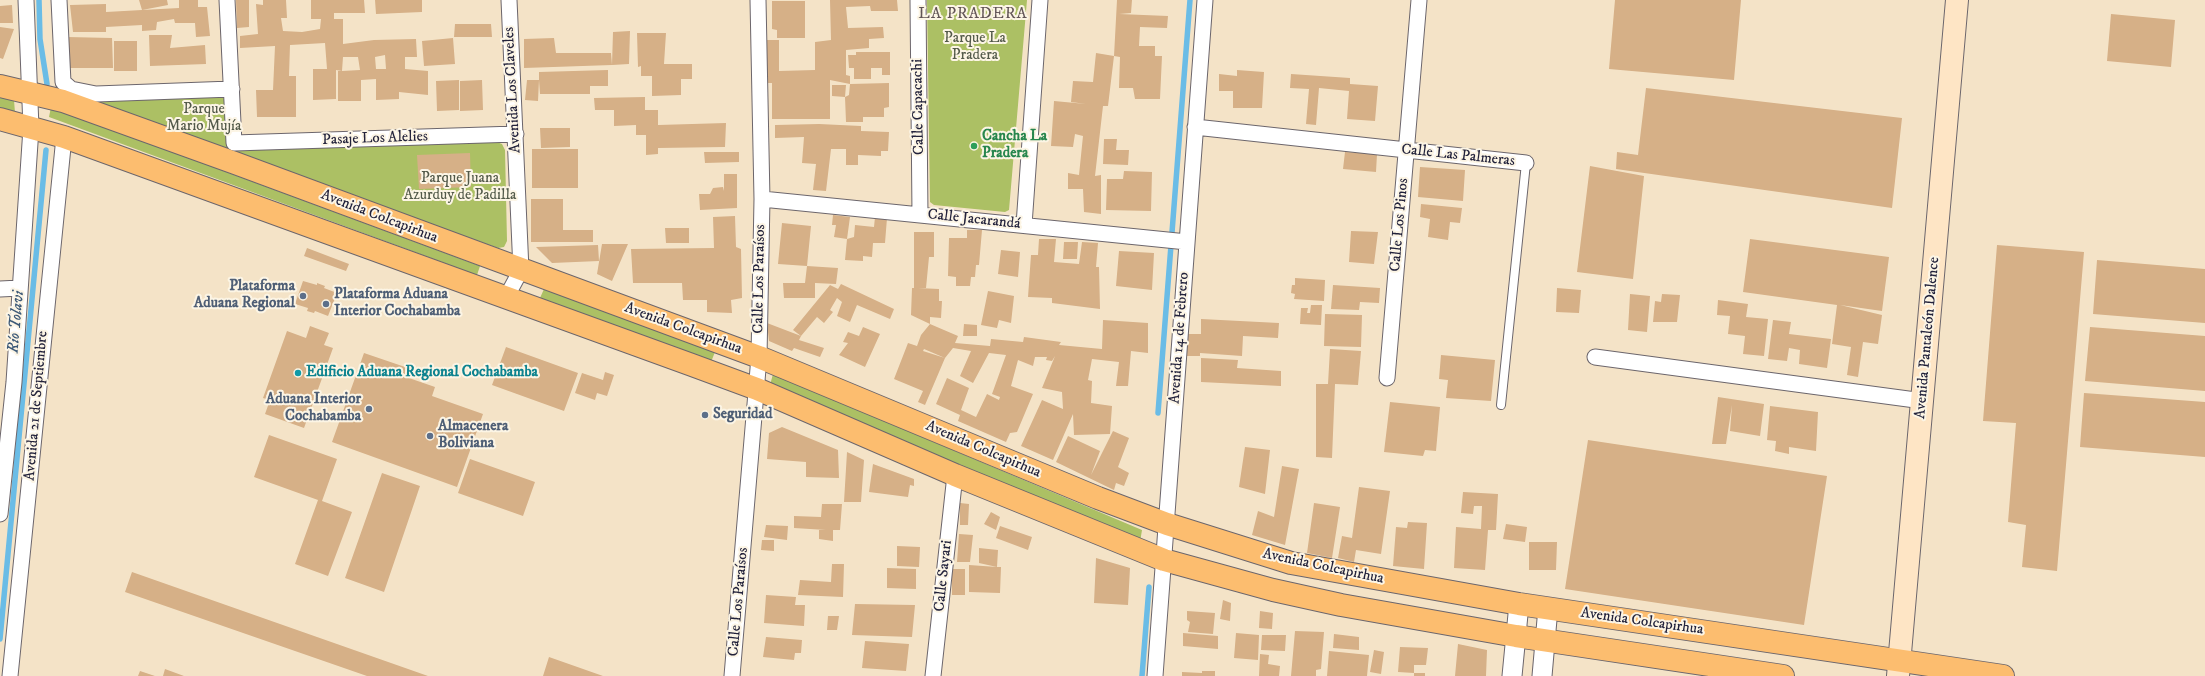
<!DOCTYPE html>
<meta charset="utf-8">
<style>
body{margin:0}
canvas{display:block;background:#f4e3c7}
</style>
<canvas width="2205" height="676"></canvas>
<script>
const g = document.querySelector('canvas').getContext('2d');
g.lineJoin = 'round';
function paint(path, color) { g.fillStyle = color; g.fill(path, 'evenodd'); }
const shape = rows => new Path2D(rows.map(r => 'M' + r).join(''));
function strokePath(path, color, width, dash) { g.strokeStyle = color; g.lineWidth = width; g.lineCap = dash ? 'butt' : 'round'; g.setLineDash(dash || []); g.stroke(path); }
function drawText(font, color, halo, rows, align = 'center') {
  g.font = font + ' "IM FELL DW Pica",serif'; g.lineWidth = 4; g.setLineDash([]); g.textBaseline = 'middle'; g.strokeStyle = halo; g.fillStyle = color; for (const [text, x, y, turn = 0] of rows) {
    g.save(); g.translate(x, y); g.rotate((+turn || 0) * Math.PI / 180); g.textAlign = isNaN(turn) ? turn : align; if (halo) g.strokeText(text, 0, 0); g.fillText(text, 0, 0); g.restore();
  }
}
const green = shape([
 [927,0,1027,0,1009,210,1005,212,934,205,930,202],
 [57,90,223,97,226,102,227,149,497,142,502,144,505,150,507,241,504,247,498,248],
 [0,97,14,100,15,113,0,109],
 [51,107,480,266,477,275,49,117],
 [544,289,715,352,711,362,540,298],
 [773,374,1142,530,1140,542,770,385]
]);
const stream = shape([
 [39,0,40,39,47,84],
 [1158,413,1190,0],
 [0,639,46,150],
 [1142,676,1149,587]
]);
const building = shape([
 [139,0,167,0,168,5,142,10,179,8,179,0,198,0,198,7,207,7,210,36,196,37,195,23,175,23,174,19,157,22,156,30,142,31,142,25,106,27,106,32,73,32,70,5,106,4,106,12,142,10],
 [236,0,249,0,249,27,237,28],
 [263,0,286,0,287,18,281,18,283,31,302,32,320,29,321,19,311,19,311,0,364,0,365,13,334,13,334,19,343,19,343,44,374,40,416,39,417,57,405,57,405,69,428,71,428,95,399,92,399,99,376,100,376,79,361,80,361,101,338,101,338,71,342,71,336,70,336,99,313,100,313,69,327,69,325,43,290,45,289,76,296,76,296,117,257,117,256,90,273,90,275,46,240,48,240,36,258,34,256,4,263,5],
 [385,55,386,69,376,69,375,57],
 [343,57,358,57,360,70,342,71],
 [375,0,422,0,422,12,376,14],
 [830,0,897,0,898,11,871,11,870,6,846,7,848,28,883,27,884,38,869,39,869,48,846,50,846,75,850,76,850,84,889,83,889,107,884,108,884,117,863,117,863,122,846,122,845,97,849,95,850,84,830,80,830,119,772,119,772,83,765,83,766,40,779,40,779,71,815,70,815,42,831,40],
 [1117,0,1132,0,1131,13,1119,14,1168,16,1167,28,1140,27,1139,46,1155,46,1155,56,1162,56,1160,99,1135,99,1133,88,1119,88,1120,57,1114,56],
 [1615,0,1741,0,1734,80,1609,69],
 [772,1,805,1,805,38,777,38,777,30,772,29],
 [12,5,13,23,0,23,0,6],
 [2111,14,2175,20,2171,67,2107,61],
 [455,24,491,24,492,37,454,37],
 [0,27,14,29,3,59,0,58],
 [630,31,629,64,612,65,524,68,524,39,554,38,556,53,611,53,612,65,613,32],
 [637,33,666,33,664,64,692,64,692,79,681,79,681,95,652,96,652,76,641,76,641,66,638,67],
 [149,35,172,35,170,48,205,45,206,64,150,66],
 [67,37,112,38,113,68,68,68],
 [453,38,455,64,424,66,422,41],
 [114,41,137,41,137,71,114,71],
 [856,52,890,52,890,75,882,75,882,68,871,68,871,79,854,79,854,68,849,68,848,55,856,55],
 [1096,53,1114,56,1108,106,1103,106,1095,176,1101,175,1101,214,1084,212,1083,189,1068,189,1068,173,1079,175,1083,136,1075,134,1073,147,1051,146,1054,101,1086,104,1071,102,1073,81,1093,82],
 [608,70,608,86,590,86,590,94,540,94,539,80,538,101,525,100,527,80,539,80,539,72],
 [1237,70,1264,72,1262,108,1233,108,1233,91,1219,91,1219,74,1237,76],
 [1291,74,1350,78,1350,84,1378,86,1375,121,1347,119,1349,91,1319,88,1316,125,1306,124,1309,89,1290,88],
 [459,80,459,110,437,111,436,81],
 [482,80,483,110,460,111,460,81],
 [832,85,846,85,845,97,832,96],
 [1646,88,1902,118,1892,208,1616,169,1617,152,1638,155],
 [645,97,645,110,658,110,658,125,726,123,725,147,658,148,658,154,646,155,646,135,636,135,636,125,614,126,614,110,595,110,594,98],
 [819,124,861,126,861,131,889,132,888,151,881,151,881,156,858,155,858,165,846,165,846,149,831,149,826,191,813,190,816,164,802,163,804,137,775,138,775,125],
 [540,128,570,128,570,147,541,148],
 [1104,139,1117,139,1116,150,1129,150,1128,165,1103,164],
 [532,149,578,149,578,188,532,188],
 [704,152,739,152,739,162,705,163],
 [1345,152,1377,154,1376,172,1343,169],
 [470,153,471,187,419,189,417,155],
 [1590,166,1644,176,1633,279,1577,272],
 [1420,167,1465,170,1463,201,1418,197],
 [1124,171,1152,172,1151,211,1106,210,1107,179,1123,179],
 [724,174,737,174,737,208,700,210,699,194,710,194,713,188,723,187,724,191],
 [531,199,563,199,563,230,593,230,593,242,531,242],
 [1421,204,1462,208,1460,223,1450,222,1448,240,1428,237,1430,219,1420,217],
 [833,215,850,217,847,239,834,237,836,225,832,225],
 [735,216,736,247,741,249,742,298,731,300,732,313,707,312,707,300,683,300,682,283,633,283,631,249,714,248,713,217],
 [875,217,887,218,885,243,873,243,872,257,863,256,863,261,845,260,847,239,854,237,855,225,874,227],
 [782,223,811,226,807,266,778,264],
 [665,228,689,228,689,243,666,243],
 [967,230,982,230,979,265,976,265,975,277,971,277,970,286,956,286,956,277,948,276,949,238,967,238],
 [1351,231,1378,232,1374,264,1349,262],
 [914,232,934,232,934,257,929,257,926,288,918,288,939,289,939,301,942,301,941,318,930,317,930,324,911,315,912,288,914,288],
 [1039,239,1056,239,1054,262,1079,264,1082,242,1098,243,1096,267,1099,267,1100,309,1052,303,1052,298,1028,297,1031,255,1038,255],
 [1750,239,1889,257,1882,311,1840,305,1882,315,1878,344,1863,342,1858,377,1847,375,1851,347,1832,344,1837,305,1743,292],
 [1064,242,1078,242,1077,259,1063,259],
 [602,244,628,244,612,281,597,274],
 [598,245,599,261,552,263,536,247],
 [1997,245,2084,252,2057,571,2022,567,2026,525,2008,522,2016,423,1983,421],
 [307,248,349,264,346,271,304,256],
 [1001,250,1020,252,1018,277,998,274],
 [1119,251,1154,253,1152,290,1116,286],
 [2097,260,2205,269,2205,323,2093,314],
 [807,266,838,268,836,284,815,283,815,298,784,298,783,283,805,283],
 [1295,278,1325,280,1324,301,1294,299,1295,294,1291,293,1292,285,1295,285],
 [303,281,317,285,317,283,325,286,324,288,337,293,328,316,315,311,314,313,307,311,308,308,295,304],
 [841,284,894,309,890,319,857,305,850,322,837,316,842,302,837,298,830,310,833,312,824,323,817,317,801,336,793,330,830,285,838,289],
 [1333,285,1380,288,1379,303,1360,302,1359,310,1331,309],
 [1557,288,1581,290,1579,313,1556,312],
 [988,291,1014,296,1011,323,999,320,997,328,981,325],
 [1630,294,1650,296,1647,332,1628,330],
 [1662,294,1680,295,1677,322,1653,322,1655,301,1661,302],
 [1718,300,1748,304,1746,317,1768,319,1764,356,1743,354,1745,336,1728,334,1730,316,1717,315],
 [1311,305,1322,305,1321,325,1300,324,1301,308,1308,308,1307,313,1310,313],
 [1325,314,1362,315,1361,347,1324,346],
 [1201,319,1279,323,1278,338,1243,336,1242,356,1200,353,1200,356,1185,356,1185,334,1201,334],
 [1103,320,1148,323,1148,353,1131,351,1128,386,1116,386,1119,362,1092,359,1088,380,1092,381,1091,403,1112,406,1110,434,1074,435,1073,414,1053,460,1021,446,1042,400,1063,409,1062,392,1042,388,1055,356,1052,361,1046,360,1047,357,1035,357,1033,366,1018,360,1011,386,1033,394,1017,432,1010,433,1006,442,958,421,960,415,936,404,947,378,969,388,961,410,976,417,987,394,999,400,1000,397,992,394,1006,355,989,353,973,383,960,376,971,351,953,348,945,358,925,405,918,402,923,391,894,379,908,343,917,346,921,335,930,324,958,336,955,343,990,346,991,339,1023,342,1024,337,1061,342,1059,345,1102,349],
 [924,349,945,358,923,351],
 [1773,320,1791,322,1789,334,1831,339,1827,368,1799,364,1800,350,1789,348,1787,361,1768,359],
 [767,323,801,336,799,340,824,348,820,357,794,348,792,351,769,341],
 [964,324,977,325,977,336,963,336],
 [310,326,329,333,324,345,333,348,304,428,265,414,270,400,263,398,287,331,306,338],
 [863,327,880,334,865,367,839,355,848,343,843,342,848,332,859,336],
 [2090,327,2205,336,2205,391,2085,381],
 [506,347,578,373,564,411,492,385],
 [1330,349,1361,351,1358,385,1335,384,1332,458,1316,457,1316,384,1328,384],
 [364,353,408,368,406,377,435,387,432,396,483,414,457,487,332,442],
 [1441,355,1495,360,1491,401,1446,398,1448,380,1439,379],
 [1201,358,1238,360,1237,368,1281,371,1281,386,1201,382],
 [605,372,614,375,607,396,597,393,595,400,575,393,582,373,603,380],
 [2084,393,2205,402,2205,457,2080,447],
 [1718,397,1764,404,1760,436,1730,431,1732,405,1726,444,1712,444],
 [1390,402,1440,407,1436,451,1425,450,1423,456,1384,452],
 [1770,406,1818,412,1816,451,1789,447,1789,454,1775,451,1776,441,1767,440],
 [782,427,838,450,839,478,806,477,806,462,767,459,769,433],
 [1113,431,1129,438,1118,467,1129,473,1124,486,1116,483,1114,490,1056,462,1068,436,1100,451,1091,475],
 [269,435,337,459,322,501,352,512,328,576,295,564,318,500,254,477],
 [1588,440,1827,476,1804,625,1565,589],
 [1245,447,1270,450,1265,494,1239,487],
 [847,452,864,460,861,502,844,502],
 [470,459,535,482,523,516,458,493],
 [873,464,914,479,914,486,910,485,908,497,869,492],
 [1282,466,1299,469,1285,545,1252,535,1258,511,1274,517],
 [382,473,420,486,384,592,345,578],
 [1359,487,1390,491,1381,554,1356,550,1354,562,1338,558,1342,536,1352,538],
 [1463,492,1498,494,1496,530,1488,530,1485,570,1454,568,1456,527,1481,529,1482,506,1474,506,1473,514,1461,513],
 [960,503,969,504,968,525,960,525],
 [1314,503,1340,507,1332,558,1307,553],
 [822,504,842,504,840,530,833,530,833,541,819,539,819,530,826,530,794,528,794,516,821,517],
 [991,512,1000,517,996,530,984,524],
 [1408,522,1427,523,1424,569,1393,566,1396,527,1407,528],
 [1506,524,1527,527,1525,542,1503,539],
 [766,525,788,526,787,540,764,537],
 [1000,526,1032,537,1028,550,996,538],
 [959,534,973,535,970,562,957,562],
 [762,540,774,540,774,551,761,550],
 [1529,542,1557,542,1556,570,1529,570],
 [897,546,920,547,919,567,897,566],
 [979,548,998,550,997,567,1001,567,1000,593,969,592,969,565,997,567,979,563],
 [1096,558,1130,568,1128,605,1094,603],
 [832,564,844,564,843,597,798,595,800,580,831,582],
 [887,568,916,569,916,589,887,588],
 [952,569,965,569,965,595,952,595],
 [132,572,428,676,367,676,125,592],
 [766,595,796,597,795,605,805,605,804,626,764,623],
 [1223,600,1231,603,1230,621,1220,619],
 [855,604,915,605,912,637,852,635],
 [1187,611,1215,613,1213,634,1188,632,1190,622,1187,620],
 [1260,611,1273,613,1272,629,1259,628],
 [828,616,839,616,837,630,827,630],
 [1295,631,1324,632,1321,669,1316,670,1316,676,1291,676],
 [1183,633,1218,636,1218,649,1183,646],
 [1236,633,1259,635,1258,660,1234,658],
 [1334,634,1359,637,1359,650,1333,648],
 [1262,635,1286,635,1285,651,1261,650],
 [766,637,802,640,801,653,795,653,794,660,763,657],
 [865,641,909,644,906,671,862,668],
 [1458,644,1487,650,1486,676,1455,676],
 [1400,647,1428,648,1426,665,1414,665,1414,673,1398,672],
 [1374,650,1384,652,1381,674,1370,672],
 [1329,651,1369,655,1367,676,1327,676],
 [1260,654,1269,655,1268,664,1280,666,1279,676,1259,676],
 [549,657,603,676,543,676],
 [165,669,184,676,163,676],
 [140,671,155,676,138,676],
 [1202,671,1215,671,1215,676,1182,676,1182,672,1202,673],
 [1414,673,1425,673,1425,676,1414,676]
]);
const service = shape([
 [1501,405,1526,163]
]);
const minor = shape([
 [59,0,63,82,71,89,96,94,232,89],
 [227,0,234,143,516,134],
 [918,0,920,215],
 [1195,127,1526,163],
 [762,199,1187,242],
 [1024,225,1040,0],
 [0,289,20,288],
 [507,296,521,270,509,0],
 [1595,357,1923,401],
 [1387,378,1419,0],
 [0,514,14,382,31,128,26,0],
 [10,676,64,137],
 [732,676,759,357,762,199,758,0],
 [933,676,955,475],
 [1155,676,1205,0]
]);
const tertiary = shape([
 [1512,676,1519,604],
 [1542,676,1548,608]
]);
const secondary = shape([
 [1898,676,1957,0]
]);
const primary = shape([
 [0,86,63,101,235,163,759,357,1098,498,1167,524,1291,563,1519,604,2003,676],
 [0,119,64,137,692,365,757,389,955,475,1164,560,1273,590,1341,605,1516,636,1783,676]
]);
const markers = [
 [974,146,4,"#2e9e5b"],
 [303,296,4,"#5c6f8a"],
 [326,304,4,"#5c6f8a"],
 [298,373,4,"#0f9aa8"],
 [369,409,4,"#5c6f8a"],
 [705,415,4,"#5c6f8a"],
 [430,436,4,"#5c6f8a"]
];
const parkNames = [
 ["Parque La",975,39],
 ["Pradera",975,56],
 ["Parque",204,110],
 ["Mario Mujía",204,127],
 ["Parque Juana",460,179],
 ["Azurduy de Padilla",460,196]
];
const streetNames = [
 ["Avenida Los Claveles",513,90,-93],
 ["Calle Capacachi",919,107,-91],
 ["Pasaje Los Alelies",375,139,-2],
 ["Calle Las Palmeras",1458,156,6],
 ["Avenida Colcapirhua",379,217,21],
 ["Calle Jacarandá",974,220,6],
 ["Calle Los Pinos",1400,225,-85],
 ["Calle Los Paraísos",760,279,-89],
 ["Avenida Colcapirhua",683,329,20],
 ["Avenida 14 de Febrero",1180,338,-86],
 ["Avenida Pantaleón Dalence",1928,338,-85],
 ["Avenida 21 de Septiembre",37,406,-85],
 ["Avenida Colcapirhua",983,450,23],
 ["Avenida Colcapirhua",1323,567,12],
 ["Calle Sayari",944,576,-84],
 ["Calle Los Paraísos",739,602,-85],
 ["Avenida Colcapirhua",1642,622,8]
];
const leisureNames = [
 ["Cancha La",982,137],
 ["Pradera",982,154]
];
const serviceNames = [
 ["Plataforma",295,287,"right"],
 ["Aduana Regional",295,304,"right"],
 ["Plataforma Aduana",334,295],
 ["Interior Cochabamba",334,312],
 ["Aduana Interior",361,400,"right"],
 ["Cochabamba",361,417,"right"],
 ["Seguridad",713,415],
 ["Almacenera",438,427],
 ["Boliviana",438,444]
];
const cultureNames = [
 ["Edificio Aduana Regional Cochabamba",306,373]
];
const neighbourhoodNames = [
 ["LA PRADERA",973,15]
];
const waterNames = [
 ["Río Tolavi",17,322,-85]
];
paint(green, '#acc064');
strokePath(stream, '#6abce6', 5.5);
paint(building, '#d6b087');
strokePath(service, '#6c666c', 10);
strokePath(minor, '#6c666c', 17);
strokePath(tertiary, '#6c666c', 21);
strokePath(secondary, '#6c666c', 24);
strokePath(primary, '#6c666c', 24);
strokePath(service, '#fff', 8);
strokePath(minor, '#fff', 15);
strokePath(tertiary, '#fff', 19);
strokePath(secondary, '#fee5c5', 22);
strokePath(primary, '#fcbd6f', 22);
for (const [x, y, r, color] of markers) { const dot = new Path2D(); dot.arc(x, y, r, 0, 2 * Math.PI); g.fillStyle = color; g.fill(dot); strokePath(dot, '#fcf5e5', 1.5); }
drawText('15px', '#525949', '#fcf5e5', parkNames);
drawText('15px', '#22223b', '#fcf5e5', streetNames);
drawText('bold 15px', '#27864d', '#fcf5e5', leisureNames, 'left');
drawText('bold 15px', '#4e5e75', '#fcf5e5', serviceNames, 'left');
drawText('bold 15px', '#0d838f', '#fcf5e5', cultureNames, 'left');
g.letterSpacing = '1px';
drawText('16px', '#615456', '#fcf5e5', neighbourhoodNames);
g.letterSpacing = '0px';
drawText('italic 16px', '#3b5877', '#fcf5e5', waterNames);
</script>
